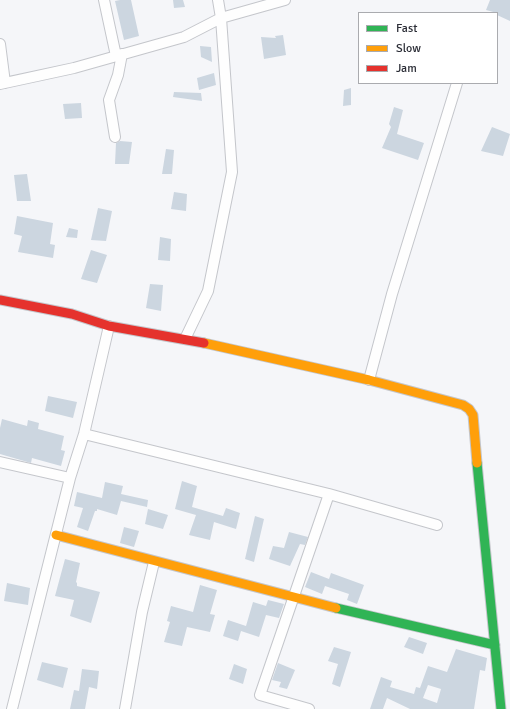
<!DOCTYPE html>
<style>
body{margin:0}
#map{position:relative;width:510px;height:709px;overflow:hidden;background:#f5f6f9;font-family:Signika,sans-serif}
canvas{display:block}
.legend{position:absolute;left:358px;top:12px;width:140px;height:72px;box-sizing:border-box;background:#fff;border:1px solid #aaabaf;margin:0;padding:5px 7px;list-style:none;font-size:12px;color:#2b2d36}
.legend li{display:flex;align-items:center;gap:8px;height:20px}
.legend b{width:20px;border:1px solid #aaabaf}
</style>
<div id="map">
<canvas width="510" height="709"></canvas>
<ul class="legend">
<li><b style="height:5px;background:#30b455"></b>Fast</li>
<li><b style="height:5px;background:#ff9f0a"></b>Slow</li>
<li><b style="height:5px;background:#e5322d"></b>Jam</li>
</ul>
</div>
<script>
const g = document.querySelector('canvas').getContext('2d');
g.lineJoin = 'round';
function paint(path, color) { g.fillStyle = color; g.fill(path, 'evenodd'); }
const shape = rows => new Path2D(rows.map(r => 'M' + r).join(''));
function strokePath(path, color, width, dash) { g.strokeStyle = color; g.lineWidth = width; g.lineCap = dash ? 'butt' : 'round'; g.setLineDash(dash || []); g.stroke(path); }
const building = shape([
 [120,0,131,0,139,36,124,40,115,1],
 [173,0,183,0,185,7,174,8],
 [490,0,510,0,510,21,497,15,497,13,486,10],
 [283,35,286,55,264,59,261,37,276,38,275,36],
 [200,46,211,47,212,62,201,57],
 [214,73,216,85,199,90,197,78],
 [351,88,351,105,343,106,344,90],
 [174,92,201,93,202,101,173,97],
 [81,103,82,118,65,119,63,104],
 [394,107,403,110,397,134,424,143,418,160,382,148,391,127,389,124],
 [492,127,510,134,503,156,481,151],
 [120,141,132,142,129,164,115,164,116,143],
 [166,149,174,150,172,174,162,174],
 [27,174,31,201,17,201,14,175],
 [174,192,187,194,186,211,171,209],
 [98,208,112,211,106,241,91,240],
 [17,216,53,223,50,244,55,245,53,258,18,252,22,236,14,234],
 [69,228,78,230,77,238,66,237],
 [160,237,171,239,170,261,158,260],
 [91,250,107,255,97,283,81,279],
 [150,284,163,285,161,311,146,308],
 [48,396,77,402,73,418,45,411],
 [2,419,27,426,28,420,39,423,38,429,64,436,61,450,65,451,61,466,32,458,31,463,0,454,0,428],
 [182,481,197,486,192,507,223,516,226,508,240,513,236,529,214,522,210,540,189,535,196,515,175,509],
 [105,482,123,486,121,494,148,500,147,507,121,501,117,515,97,509,97,511,95,511,88,531,77,527,83,508,74,506,77,492,102,498],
 [148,509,168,515,163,529,145,524],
 [255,516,264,519,254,562,245,559],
 [124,527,139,531,134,547,120,543],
 [289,532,308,537,305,545,300,544,290,566,269,559,273,546,284,548],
 [65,559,80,563,76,582,77,583,77,586,100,592,91,623,70,616,74,600,55,596],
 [311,572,329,579,331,573,364,585,357,604,347,600,349,594,325,586,322,594,305,587],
 [7,583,30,588,28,605,4,601],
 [200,585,217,590,210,614,215,615,210,632,187,627,182,646,164,642,170,622,167,621,171,606,193,612],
 [268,600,284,604,279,618,266,615,259,637,241,631,238,641,223,636,228,620,246,626,253,602,266,606],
 [409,637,427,643,423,654,404,647],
 [334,647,351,652,340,687,332,684,338,664,328,661],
 [456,649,487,658,485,671,480,670,474,709,410,709,387,698,383,709,370,709,381,677,392,681,390,687,414,694,416,687,420,688,428,666,447,672],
 [428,685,441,689,437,703,423,698],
 [42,662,68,668,63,688,37,680],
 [278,663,295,670,287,689,279,687,281,682,272,680],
 [234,664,247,669,243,684,229,679],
 [82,669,99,671,97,689,89,687,85,709,70,709,74,690,79,691]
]);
const street = shape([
 [104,0,116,56],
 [0,44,5,83],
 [0,84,74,68,184,37,221,18,285,0],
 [115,137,109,100,118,75,122,54],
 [185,339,208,291,232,172,221,18,218,0],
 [369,380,392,294,457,83],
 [84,434,329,494,437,525],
 [0,462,70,478],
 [12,709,70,478,84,434,109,326],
 [125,709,142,612,154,562],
 [309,709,260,695,329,494]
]);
const fast = shape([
 [477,463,501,709],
 [336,608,495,645]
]);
const slow = shape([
 [204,343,369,380,463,405,469,409,473,415,477,463],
 [56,535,336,608]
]);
const jam = shape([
 [0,300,72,314,109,326,204,343]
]);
paint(building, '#ccd6e0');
strokePath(street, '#c4c6cb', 12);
strokePath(fast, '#c4c6cb', 11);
strokePath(slow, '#c4c6cb', 11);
strokePath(jam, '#c4c6cb', 11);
strokePath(street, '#fefefe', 10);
strokePath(fast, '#30b455', 9);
strokePath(slow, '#ff9f0a', 9);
strokePath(jam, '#e5322d', 9);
</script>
